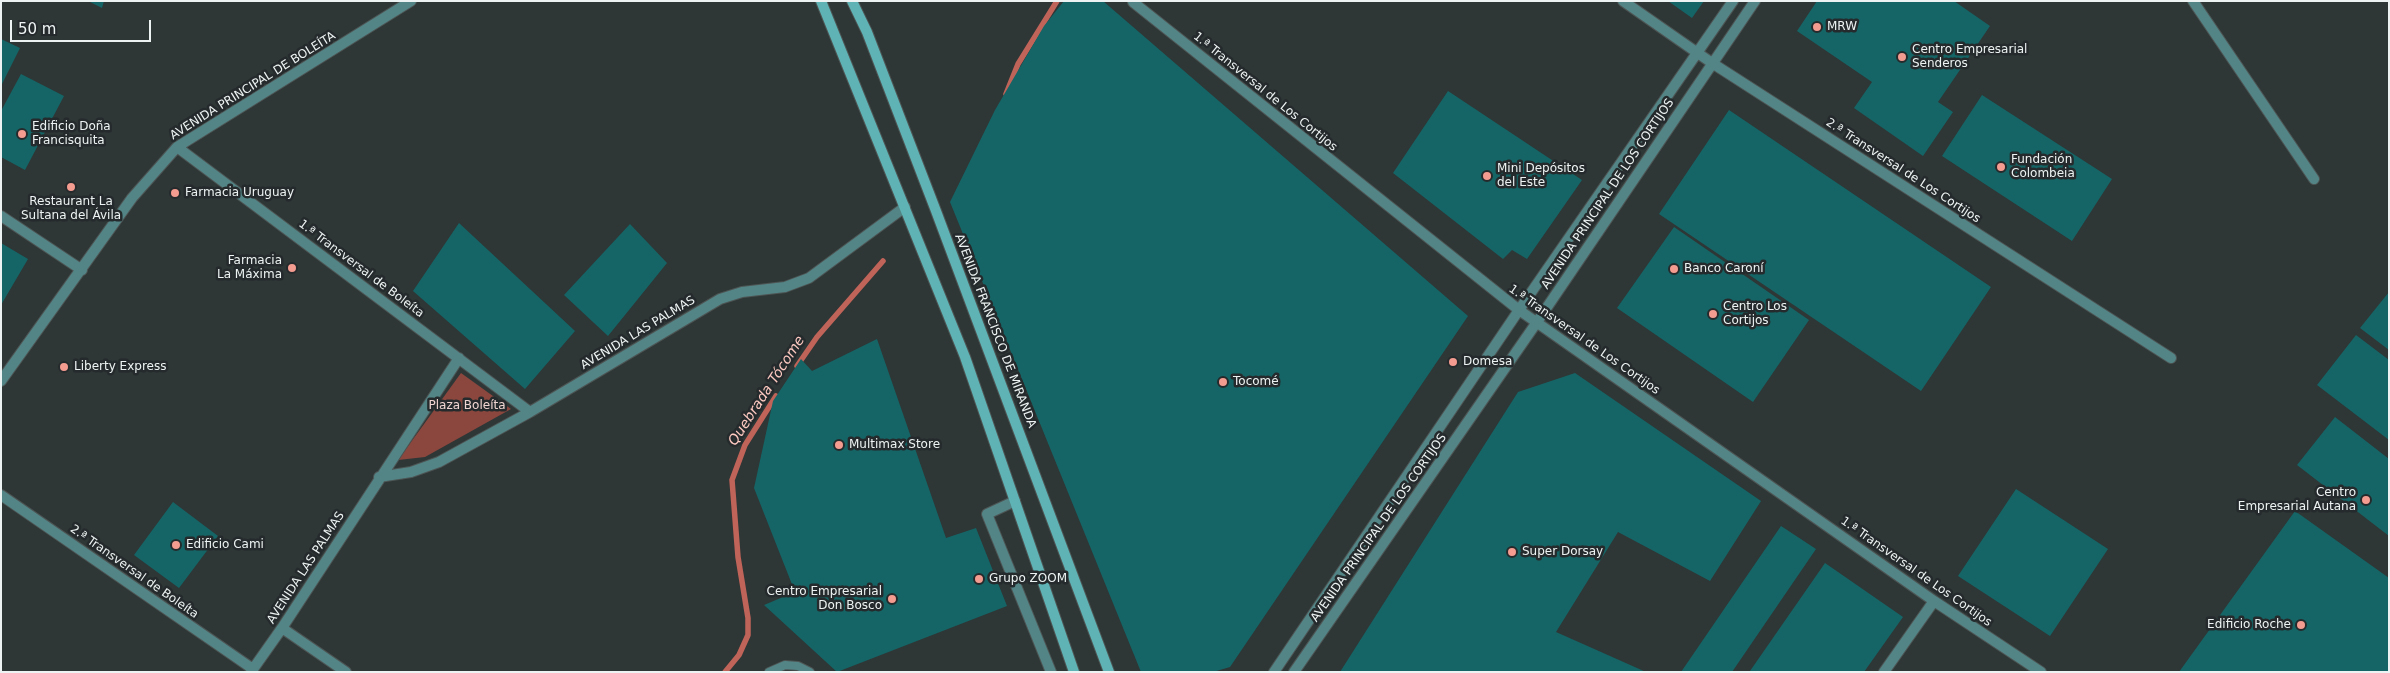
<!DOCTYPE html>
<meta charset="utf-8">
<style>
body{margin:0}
#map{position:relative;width:2390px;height:673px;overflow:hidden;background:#2f3636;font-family:"DejaVu Sans",sans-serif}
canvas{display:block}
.frame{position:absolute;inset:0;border:2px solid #edf2f2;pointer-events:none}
.scale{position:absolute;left:10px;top:20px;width:141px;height:22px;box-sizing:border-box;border:2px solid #edf2f2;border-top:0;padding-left:6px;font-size:15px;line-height:18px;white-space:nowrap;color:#edf2f2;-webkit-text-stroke:4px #252b2c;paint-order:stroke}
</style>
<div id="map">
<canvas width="2390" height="673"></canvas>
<div class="frame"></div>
<div class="scale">50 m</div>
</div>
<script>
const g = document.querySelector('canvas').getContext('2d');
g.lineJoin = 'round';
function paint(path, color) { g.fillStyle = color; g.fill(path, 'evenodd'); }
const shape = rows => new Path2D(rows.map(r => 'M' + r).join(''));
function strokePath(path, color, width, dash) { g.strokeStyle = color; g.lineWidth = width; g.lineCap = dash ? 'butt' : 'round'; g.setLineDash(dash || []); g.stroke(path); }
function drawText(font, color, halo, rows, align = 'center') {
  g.font = font + ' "DejaVu Sans",sans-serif'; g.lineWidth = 5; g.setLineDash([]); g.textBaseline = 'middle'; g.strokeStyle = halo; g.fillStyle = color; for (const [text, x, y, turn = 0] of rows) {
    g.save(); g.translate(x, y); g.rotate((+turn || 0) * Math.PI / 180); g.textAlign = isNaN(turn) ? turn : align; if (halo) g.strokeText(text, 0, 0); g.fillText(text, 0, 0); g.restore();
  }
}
const green = shape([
 [461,373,511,409,425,457,398,460]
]);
const stream = shape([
 [1006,94,1018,64,1057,1],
 [797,366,817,337,883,261],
 [725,672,739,655,748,635,748,618,738,557,732,480,745,445,776,396]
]);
const building = shape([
 [88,1,104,1,102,8],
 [1064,1,1103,1,1468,316,1230,667,1213,672,1141,672,950,202,995,110,1044,26],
 [1668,1,1704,1,1692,18],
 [1817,1,1954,1,1990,26,1938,102,1953,112,1923,156,1854,108,1872,82,1797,31],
 [1,39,20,48,1,86],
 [21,74,64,96,25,170,1,157,1,111],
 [1448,91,1582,180,1527,259,1512,250,1503,259,1393,173],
 [1982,95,2112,179,2072,241,1942,156],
 [1729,110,1991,287,1921,391,1659,214],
 [459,223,575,331,525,389,413,291],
 [630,224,667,263,608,336,564,295],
 [1674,227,1809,320,1753,402,1617,308],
 [1,243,28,259,1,305],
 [2389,292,2389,350,2360,328],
 [2356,335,2389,360,2389,440,2317,385],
 [877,339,946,538,976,528,1007,606,837,672,764,605,795,592,754,488,773,401,801,359,812,371],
 [1575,373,1761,501,1710,581,1618,532,1556,632,1646,672,1340,672,1518,392],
 [2335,417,2389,459,2389,536,2297,465],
 [2016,489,2108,549,2050,636,1958,576],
 [173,502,218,536,179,588,134,555],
 [2295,511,2389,578,2389,672,2179,672],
 [1781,526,1816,549,1732,672,1681,672],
 [1825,563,1903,617,1864,672,1751,672,1750,671]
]);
const lane = shape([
 [769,672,785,665,798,666,810,672]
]);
const street = shape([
 [1623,1,1712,63,2171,358],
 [2193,1,2314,179],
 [1133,2,1519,310,1934,601,2041,672],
 [177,147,530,412],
 [1,216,82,270],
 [1,381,132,198,177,147,411,1],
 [379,477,411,472,439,462,530,412,720,299,742,292,785,287,809,278,905,207],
 [1,495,253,669],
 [1015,501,987,514,1051,672],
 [282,628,346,672],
 [251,672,282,628,459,358],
 [1274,672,1519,310,1733,1],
 [1294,672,1537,322,1755,1],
 [1884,672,1934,601]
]);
const secondary = shape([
 [821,1,965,357,1074,672],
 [852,1,867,32,936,211,1109,672]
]);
const markers = [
 [1817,27,5,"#f59c90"],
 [1902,57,5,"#f59c90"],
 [22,134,5,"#f59c90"],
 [2001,167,5,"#f59c90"],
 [1487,176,5,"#f59c90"],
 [71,187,5,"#f59c90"],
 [175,193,5,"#f59c90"],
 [292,268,5,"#f59c90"],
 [1674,269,5,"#f59c90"],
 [1713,314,5,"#f59c90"],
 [1453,362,5,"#f59c90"],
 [64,367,5,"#f59c90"],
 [1223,382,5,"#f59c90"],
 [839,445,5,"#f59c90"],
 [2366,500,5,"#f59c90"],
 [176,545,5,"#f59c90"],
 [1512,552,5,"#f59c90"],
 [979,579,5,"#f59c90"],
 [892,599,5,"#f59c90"],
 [2301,625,5,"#f59c90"]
];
const poiNames = [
 ["MRW",1827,27],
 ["Centro Empresarial",1912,50],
 ["Senderos",1912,64],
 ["Edificio Doña",32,127],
 ["Francisquita",32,141],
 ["Fundación",2011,160],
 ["Colombeia",2011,174],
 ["Mini Depósitos",1497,169],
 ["del Este",1497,183],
 ["Farmacia Uruguay",185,193],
 ["Restaurant La",71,202,"center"],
 ["Sultana del Ávila",71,216,"center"],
 ["Farmacia",282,261,"right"],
 ["La Máxima",282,275,"right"],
 ["Banco Caroní",1684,269],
 ["Centro Los",1723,307],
 ["Cortijos",1723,321],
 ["Domesa",1463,362],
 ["Liberty Express",74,367],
 ["Tocomé",1233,382],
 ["Multimax Store",849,445],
 ["Centro",2356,493,"right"],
 ["Empresarial Autana",2356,507,"right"],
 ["Edificio Cami",186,545],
 ["Super Dorsay",1522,552],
 ["Grupo ZOOM",989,579],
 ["Centro Empresarial",882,592,"right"],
 ["Don Bosco",882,606,"right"],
 ["Edificio Roche",2291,625,"right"]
];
const streetNames = [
 ["AVENIDA PRINCIPAL DE BOLEÍTA",253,86,-32],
 ["1.ª Transversal de Los Cortijos",1265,92,39],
 ["2.ª Transversal de Los Cortijos",1903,171,33],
 ["AVENIDA PRINCIPAL DE LOS CORTIJOS",1608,194,-56],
 ["1.ª Transversal de Boleíta",361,269,37],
 ["AVENIDA FRANCISCO DE MIRANDA",995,331,69],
 ["AVENIDA LAS PALMAS",638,333,-31],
 ["1.ª Transversal de Los Cortijos",1584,340,35],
 ["AVENIDA PRINCIPAL DE LOS CORTIJOS",1379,528,-55],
 ["AVENIDA LAS PALMAS",306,568,-57],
 ["2.ª Transversal de Boleíta",134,572,35],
 ["1.ª Transversal de Los Cortijos",1916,572,35]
];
const parkNames = [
 ["Plaza Boleíta",467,406]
];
const waterNames = [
 ["Quebrada Tócome",767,391,-57]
];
paint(green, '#8b473e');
strokePath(stream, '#c06459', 5.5);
paint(building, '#156566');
strokePath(lane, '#4d5454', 10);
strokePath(street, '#4d5454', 12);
strokePath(secondary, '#4d5454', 12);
strokePath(lane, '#538586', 8);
strokePath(street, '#538586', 10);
strokePath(secondary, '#5fb3b4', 10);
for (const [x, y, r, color] of markers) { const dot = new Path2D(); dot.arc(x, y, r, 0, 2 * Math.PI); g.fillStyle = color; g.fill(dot); strokePath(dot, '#252b2c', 2); }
drawText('12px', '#edf2f2', '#252b2c', poiNames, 'left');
drawText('12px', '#edf2f2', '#252b2c', streetNames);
drawText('12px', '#f0d6d2', '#252b2c', parkNames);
drawText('italic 14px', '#fecac2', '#252b2c', waterNames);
</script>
